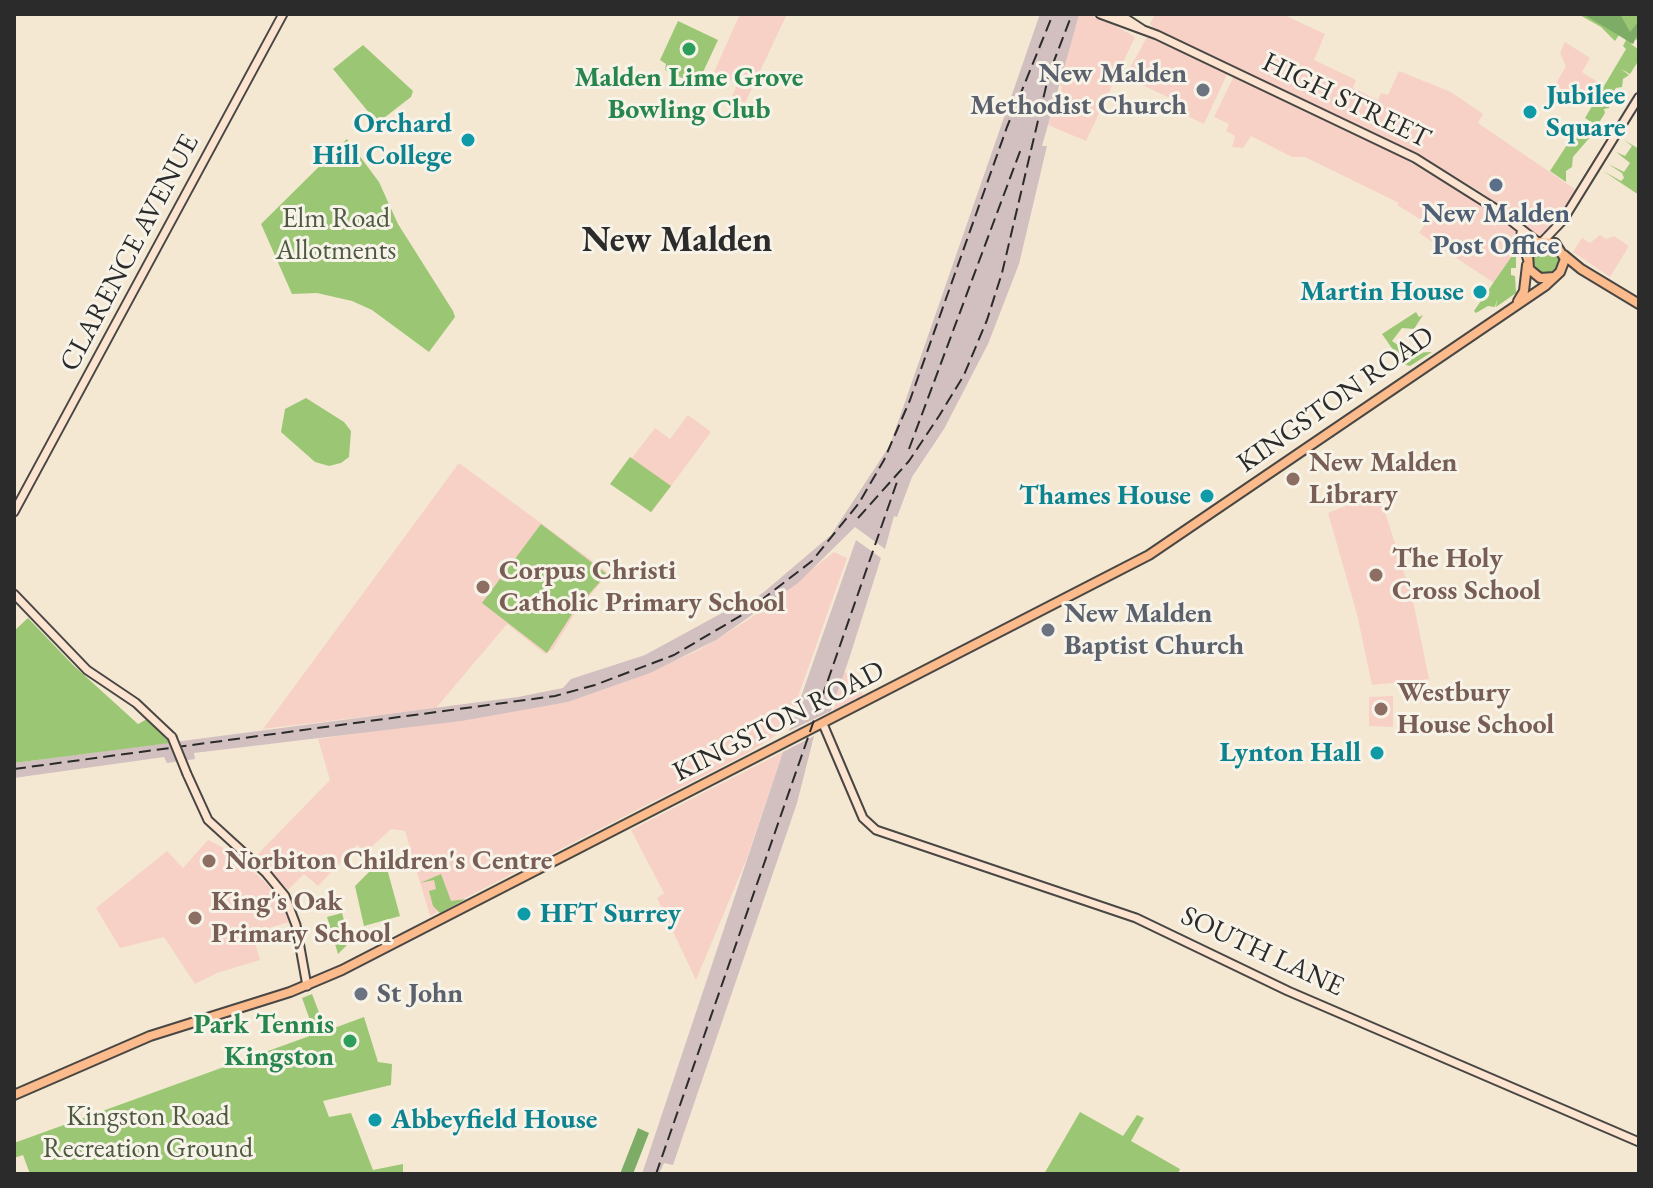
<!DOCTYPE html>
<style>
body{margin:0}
#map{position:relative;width:1653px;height:1188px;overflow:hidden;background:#f4e8d3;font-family:"EB Garamond",serif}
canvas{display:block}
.frame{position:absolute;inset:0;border:16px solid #2b2b2b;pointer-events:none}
</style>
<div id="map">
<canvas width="1653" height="1188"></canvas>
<div class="frame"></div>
</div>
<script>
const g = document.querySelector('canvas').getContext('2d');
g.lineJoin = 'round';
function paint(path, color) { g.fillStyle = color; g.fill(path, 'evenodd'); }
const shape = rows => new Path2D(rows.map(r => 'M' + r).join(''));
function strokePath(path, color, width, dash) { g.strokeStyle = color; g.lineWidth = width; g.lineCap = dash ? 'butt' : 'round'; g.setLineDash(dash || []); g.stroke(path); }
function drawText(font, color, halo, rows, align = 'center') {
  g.font = font + ' "EB Garamond",serif'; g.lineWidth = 6; g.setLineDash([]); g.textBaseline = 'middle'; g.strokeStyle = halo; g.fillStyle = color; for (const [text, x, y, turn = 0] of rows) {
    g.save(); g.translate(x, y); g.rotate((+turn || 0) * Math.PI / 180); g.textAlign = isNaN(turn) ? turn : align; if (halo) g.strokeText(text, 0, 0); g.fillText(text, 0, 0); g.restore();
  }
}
const built = shape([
 [740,14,787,14,745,103,732,96,738,83,714,72],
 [1076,14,1095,14,1135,37,1086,141,1048,125,1062,87,1058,82,1079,16],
 [1155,14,1282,14,1325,34,1314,60,1356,80,1353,88,1378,100,1381,93,1388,95,1399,71,1451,92,1483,114,1478,123,1576,190,1549,233,1543,237,1535,236,1484,194,1423,157,1153,28,1150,24],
 [1147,37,1228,72,1204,124,1167,106,1170,98,1125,77],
 [1565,42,1590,58,1582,72,1604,86,1590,107,1555,85,1566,66,1560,53],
 [1238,77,1389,150,1466,194,1510,225,1519,235,1521,247,1517,248,1494,283,1419,233,1426,223,1397,205,1399,203,1305,157,1292,157,1251,136,1243,148,1232,147,1235,136,1226,131,1229,124,1214,117,1233,78],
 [1600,235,1606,239,1614,236,1629,246,1610,277,1573,252,1582,238,1590,243],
 [688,415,711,432,651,513,612,484,655,428,670,439],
 [459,463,609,573,575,613,553,649,545,654,507,624,436,708,263,729],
 [1379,493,1413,601,1429,679,1372,685,1357,614,1328,513],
 [834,552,847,558,787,728,748,753,430,916,405,831,391,829,366,852,357,845,318,886,304,874,288,890,256,856,330,780,318,739,568,702,633,679,699,650,748,620],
 [844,672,853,675,864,697,832,714],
 [1393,696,1393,727,1369,726,1369,697],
 [783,752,747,858,696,980,657,898,664,893,631,830],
 [208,840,235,854,267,884,280,901,289,922,252,933,260,960,217,973,195,984,164,937,120,948,96,908,167,851,183,868]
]);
const industrial = shape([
 [1040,14,1079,15,1042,146,1047,146,1019,264,988,344,944,429,912,477,897,517,894,516,885,549,855,527,798,583,716,640,650,673,568,702,461,721,194,753,195,759,167,763,164,757,14,778,14,763,518,697,563,688,571,679,645,655,733,607,737,611,764,592,831,535,890,445],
 [856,540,881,558,849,659,831,711,789,731],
 [814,736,797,803,673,1165,664,1163,659,1174,642,1174,783,752]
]);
const green = shape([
 [1578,14,1639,14,1639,41,1635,39,1631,44,1639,50,1637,63,1630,74,1621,69,1629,75,1623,79,1622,87,1616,88,1613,92,1617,95,1611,98,1609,108,1604,109,1605,113,1597,126,1585,118,1626,49,1623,46,1626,40,1619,35,1615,41,1601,27],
 [678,21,718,40,697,85,665,70,666,64,660,60],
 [363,45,413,91,411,97,380,121,375,120,333,69],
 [1578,128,1591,136,1573,157,1572,167,1566,171,1566,182,1550,171],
 [347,139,379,182,398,224,453,311,455,317,429,352,372,310,352,301,317,293,292,294,261,224],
 [1624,140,1639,149,1639,195,1603,171,1621,181,1624,178,1622,173,1608,164,1624,172,1630,163,1616,152,1625,156,1632,146],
 '1531 259a14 14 0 1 1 28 0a14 14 0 1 1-28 0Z',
 [1516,250,1516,268,1511,268,1511,275,1515,276,1516,293,1496,307,1497,299,1495,307,1488,306,1476,313,1474,311],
 [1416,312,1419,317,1423,315,1414,329,1402,328,1392,341,1410,353,1432,352,1410,366,1403,364,1382,334],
 [306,398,344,422,351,431,349,457,341,463,329,466,315,462,281,432,285,409],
 [630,457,671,486,651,512,610,484],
 [541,524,607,574,574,611,547,653,482,603],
 [28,618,73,665,138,724,147,719,170,743,14,763,14,631],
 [386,865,400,916,364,926,355,886,370,871],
 [441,874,451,901,466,899,440,913,433,906,429,891,436,889,434,880,420,883],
 [342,913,350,942,338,954,327,917],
 [312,994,326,1031,364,1017,378,1062,392,1064,391,1085,323,1101,329,1117,351,1113,373,1170,403,1164,403,1174,30,1174,23,1155,14,1158,14,1143,315,1034,302,998],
 [1080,1112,1123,1136,1137,1115,1144,1118,1131,1141,1180,1169,1178,1174,1044,1174]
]);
const forest = shape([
 [1583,14,1620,14,1630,32,1639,21,1639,32,1633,44],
 [638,1128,649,1133,633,1174,620,1174]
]);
const secondary = shape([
 [1100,14,1157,35,1415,158,1496,209,1538,242],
 [1119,14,1142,29],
 [1521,233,1527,258],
 [1543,241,1563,220,1639,97],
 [14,512,283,14],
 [14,594,87,670,136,703,172,737],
 [823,724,863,818,876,830,1136,918,1288,991,1639,1142],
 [187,774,208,820,266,873,285,896,296,925,307,986]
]);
const primary = shape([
 [1564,255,1581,269,1639,304],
 [1518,301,1524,291,1527,265],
 [14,1095,150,1036,290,992,342,970,1149,555,1545,286,1560,272,1565,259,1555,243,1538,242,1528,253,1529,269,1540,278,1554,277]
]);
const rail = shape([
 [1046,82,1072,14],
 [909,449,1022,146],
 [858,518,909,461,939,416,964,375,987,320,1002,273,1049,74],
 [14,769,555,696,595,685,674,655,742,615,812,561,859,503,884,460,910,400,1007,127,1051,19],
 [656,1174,898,479]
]);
const secondaryBridge = shape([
 [172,737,187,774]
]);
const markers = [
 [689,49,8,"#2e9e5b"],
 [1203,90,8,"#6b7280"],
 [1530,112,8,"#0f9aa8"],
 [468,140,8,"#0f9aa8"],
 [1496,185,8,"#5c6f8a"],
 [1480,292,8,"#0f9aa8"],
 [1293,479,8,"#8d6e63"],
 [1207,496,8,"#0f9aa8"],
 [1376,575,8,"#8d6e63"],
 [483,587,8,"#8d6e63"],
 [1048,630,8,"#6b7280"],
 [1381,709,8,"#8d6e63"],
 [1377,753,8,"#0f9aa8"],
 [209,861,8,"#8d6e63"],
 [524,914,8,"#0f9aa8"],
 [195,918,8,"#8d6e63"],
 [361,994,8,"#6b7280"],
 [350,1041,8,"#2e9e5b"],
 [375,1120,8,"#0f9aa8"]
];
const worshipNames = [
 ["New Malden",1187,74,"right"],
 ["Methodist Church",1187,106,"right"],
 ["New Malden",1064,614],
 ["Baptist Church",1064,646],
 ["St John",377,994]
];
const leisureNames = [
 ["Malden Lime Grove",689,78],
 ["Bowling Club",689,110],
 ["Park Tennis",334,1025,"right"],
 ["Kingston",334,1057,"right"]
];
const cultureNames = [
 ["Jubilee",1546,96,"left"],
 ["Square",1546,128,"left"],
 ["Orchard",452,124],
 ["Hill College",452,156],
 ["Martin House",1464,292],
 ["Thames House",1191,496],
 ["Lynton Hall",1361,753],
 ["HFT Surrey",540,914,"left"],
 ["Abbeyfield House",391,1120,"left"]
];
const streetNames = [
 ["HIGH STREET",1346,101,26],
 ["CLARENCE AVENUE",130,253,-62],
 ["KINGSTON ROAD",1336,400,-35],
 ["KINGSTON ROAD",779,722,-27],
 ["SOUTH LANE",1262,952,25]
];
const serviceNames = [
 ["New Malden",1496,214],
 ["Post Office",1496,246]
];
const parkNames = [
 ["Elm Road",336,219],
 ["Allotments",336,251],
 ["Kingston Road",148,1117],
 ["Recreation Ground",148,1149]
];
const educationNames = [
 ["New Malden",1309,463],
 ["Library",1309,495],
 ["The Holy",1392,559],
 ["Cross School",1392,591],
 ["Corpus Christi",499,571],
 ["Catholic Primary School",499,603],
 ["Westbury",1397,693],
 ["House School",1397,725],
 ["Norbiton Children's Centre",225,861],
 ["King's Oak",211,902],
 ["Primary School",211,934]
];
const districtNames = [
 ["New Malden",677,241]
];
paint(built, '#f7d1c6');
paint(industrial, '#d2bfbf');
paint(green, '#9bc774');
paint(forest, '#7cac66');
strokePath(secondary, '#494744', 11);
strokePath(primary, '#494744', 12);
strokePath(secondary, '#fde4d1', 7);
strokePath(primary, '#fbbb8c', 8);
strokePath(rail, '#2b2b2b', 2, [12, 6]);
strokePath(secondaryBridge, '#494744', 11, []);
strokePath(secondaryBridge, '#fde4d1', 7);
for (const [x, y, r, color] of markers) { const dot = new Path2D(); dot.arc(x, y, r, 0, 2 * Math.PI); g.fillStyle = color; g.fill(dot); strokePath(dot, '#f7f3e8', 3); }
drawText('bold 28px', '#5b616d', '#f7f3e8', worshipNames, 'left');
drawText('bold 28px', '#27864d', '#f7f3e8', leisureNames);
drawText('bold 28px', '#0d838f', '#f7f3e8', cultureNames, 'right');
drawText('28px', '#2b2b2b', '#f7f3e8', streetNames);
drawText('bold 28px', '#4e5e75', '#f7f3e8', serviceNames);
drawText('28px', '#4d5a41', '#f7f3e8', parkNames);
drawText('bold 28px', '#785e54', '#f7f3e8', educationNames, 'left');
drawText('bold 36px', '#2b2b2b', '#f7f3e8', districtNames);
</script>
